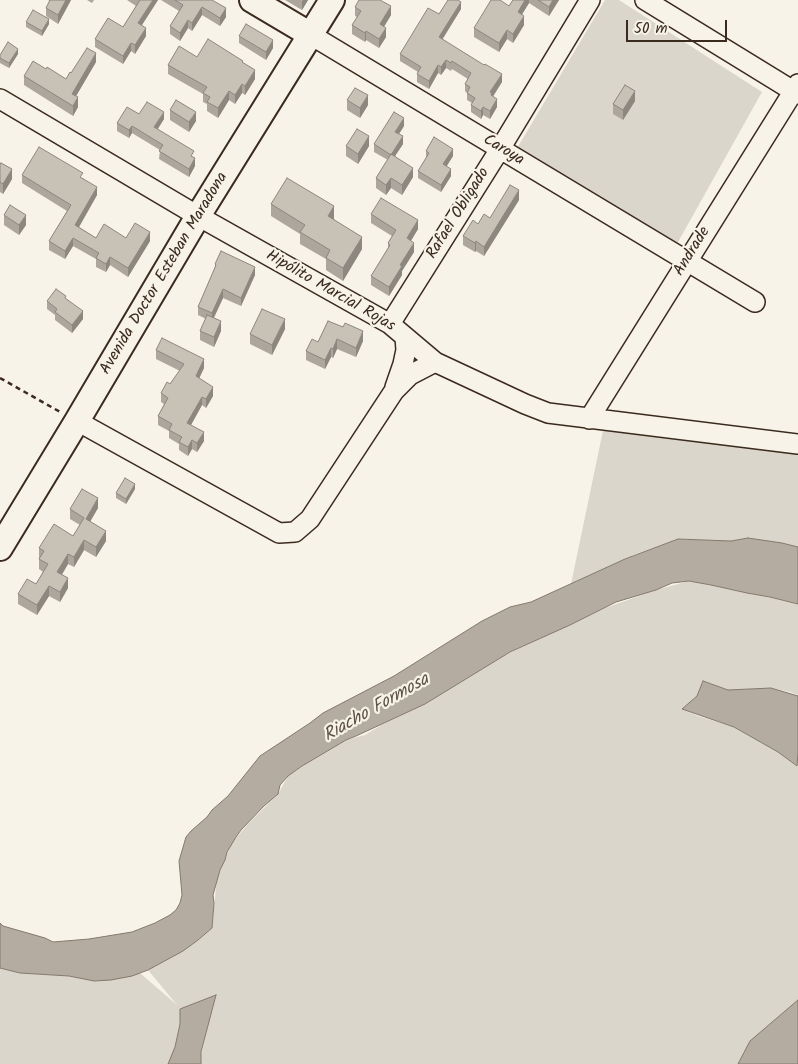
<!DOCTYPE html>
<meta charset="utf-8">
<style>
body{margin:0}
#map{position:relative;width:798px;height:1064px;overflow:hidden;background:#f7f3e8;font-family:Kalam,sans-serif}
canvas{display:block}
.scale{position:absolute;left:626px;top:20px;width:101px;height:22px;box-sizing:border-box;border:2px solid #3b2a1e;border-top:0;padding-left:6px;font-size:15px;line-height:18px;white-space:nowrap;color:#3b2a1e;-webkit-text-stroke:4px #f7f3e8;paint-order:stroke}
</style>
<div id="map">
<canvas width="798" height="1064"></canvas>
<div class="scale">50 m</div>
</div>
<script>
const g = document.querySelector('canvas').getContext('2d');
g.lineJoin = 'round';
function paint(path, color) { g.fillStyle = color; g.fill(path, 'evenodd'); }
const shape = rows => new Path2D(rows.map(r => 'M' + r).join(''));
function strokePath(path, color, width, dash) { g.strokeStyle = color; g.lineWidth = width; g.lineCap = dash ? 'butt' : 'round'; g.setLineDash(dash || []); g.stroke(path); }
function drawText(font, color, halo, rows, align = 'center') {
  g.font = font + ' Kalam,sans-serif'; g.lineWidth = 4.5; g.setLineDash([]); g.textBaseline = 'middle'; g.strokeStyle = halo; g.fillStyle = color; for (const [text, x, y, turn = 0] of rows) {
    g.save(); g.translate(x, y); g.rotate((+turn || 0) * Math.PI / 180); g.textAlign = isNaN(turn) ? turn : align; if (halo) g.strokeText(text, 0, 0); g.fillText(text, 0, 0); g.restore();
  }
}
const green = shape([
 [605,0,619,0,762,92,673,251,516,150],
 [605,421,798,444,798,547,782,543,748,538,731,541,678,539,636,554,571,584],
 [689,581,711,585,747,593,770,597,798,604,798,695,790,692,771,688,728,690,703,681,697,696,682,709,698,716,734,727,778,752,796,766,798,752,798,1001,742,1057,738,1064,199,1064,215,996,180,1009,180,1024,175,1047,168,1064,0,1064,0,968,20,973,69,976,94,981,140,973,177,1005,148,970,198,940,212,928,217,878,231,844,247,825,278,794,288,776,302,766,346,740,365,735,383,724,425,704,501,657,605,608,656,590]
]);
const water = shape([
 [748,538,782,543,798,547,798,604,770,597,747,593,711,585,689,581,672,583,656,590,616,602,570,625,510,652,425,704,356,736,346,740,302,766,288,776,280,785,278,794,264,806,241,830,236,837,227,852,225,860,220,870,213,895,214,903,212,928,198,940,183,951,148,970,132,976,111,980,94,981,69,976,20,973,0,968,0,923,3,926,45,938,53,942,89,939,132,932,155,923,170,915,176,910,180,903,182,895,179,861,186,837,191,831,207,817,212,810,228,796,260,756,310,723,323,713,394,676,482,621,510,607,531,602,625,559,678,539,731,541,748,538],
 [703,681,728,690,771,688,798,696,798,752,797,766,778,752,734,727,682,709,697,696,703,681],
 [216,995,201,1052,201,1064,168,1064,175,1047,180,1024,180,1009,216,995],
 [798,1000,798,1064,738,1064,750,1041,798,1000]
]);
const path = shape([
 [0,378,62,413]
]);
const minor = shape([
 [645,0,798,94],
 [311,35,755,302],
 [0,99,198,216,390,324,435,362,525,404,548,413,798,444],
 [390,324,500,149,590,0],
 [395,387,403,364,406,350,405,337],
 [589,419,798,84],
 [77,421,279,533,295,532,310,519,394,391,410,375,435,362]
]);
const major = shape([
 [252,0,311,35],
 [0,548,77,421,198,216,332,0]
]);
const wall = shape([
 [48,0,71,0,58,24,46,16,46,8,50,1],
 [87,0,94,0,92,3],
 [127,0,158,0,142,25,146,36,135,54,131,51,123,64,95,47,95,39,123,27,136,6],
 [161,0,212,0,226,17,220,26,202,15,192,31,188,28,180,41,170,34,170,26,179,11],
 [285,0,308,0,302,10],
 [513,0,559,0,549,16,529,3,522,14,524,25,513,43,507,39,499,52,474,37,474,28,509,6],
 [355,7,391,15,384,27,386,37,379,48,366,40,365,42,352,34,352,25,357,17,355,16],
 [461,9,442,39,502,82,493,97,497,107,490,119,483,115,481,119,471,112,471,105,472,103,467,100,467,93,465,91,465,84,468,79,452,69,451,71,446,68,441,75,438,73,429,89,417,82,417,74,418,72,400,61,400,54,439,14],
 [26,22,49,24,42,36,26,27],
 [239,36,273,48,266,60,239,43],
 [18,54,9,68,0,63,0,58],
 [197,57,243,63,255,79,245,95,242,93,235,104,229,100,218,118,207,111,207,104,203,102,203,94,168,74,168,65],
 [96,62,76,96,78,107,73,116,24,85,24,76,46,69,66,79,71,73],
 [347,100,368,105,360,118,347,110],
 [635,101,623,120,613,114,613,104],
 [170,110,196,121,189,132,170,120],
 [139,114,164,119,158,129,194,158,195,166,189,177,159,159,160,150,132,133,129,138,117,131,117,123],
 [404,126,399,134,403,144,395,156,413,177,402,195,391,188,386,195,376,188,376,178,388,160,374,152,374,144],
 [346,146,369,146,358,164,346,156],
 [426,151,453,156,447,166,451,176,441,192,418,178,418,171,426,158],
 [0,164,12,179,3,194,0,192],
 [22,175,83,178,97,195,79,227,96,238,126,238,150,241,128,277,110,265,106,272,96,267,96,259,73,246,65,259,49,250,49,241,67,211,22,183],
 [519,200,484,256,476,251,475,252,463,245,463,236,478,224,490,218],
 [271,204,334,219,362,249,343,281,326,270,326,259,300,244,300,234,271,216],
 [371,214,418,229,411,241,414,252,402,271,402,275,389,296,371,285,371,276,388,248,388,243,392,236,371,223],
 [4,215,26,225,19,235,4,225],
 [215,264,255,275,241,306,223,298,214,318,221,331,214,347,200,340,200,331,206,319,198,315,198,307,215,269],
 [66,299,83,319,72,333,55,320,55,315,47,309,47,301],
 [328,321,363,341,356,357,337,349,333,358,331,357,325,369,306,360,306,351,318,342],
 [285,329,272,355,250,344,250,334],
 [156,350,204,368,199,378,213,396,206,408,202,405,191,425,204,441,197,452,192,449,188,456,179,450,179,444,169,438,169,431,158,425,158,416,164,404,161,402,161,393,170,384,180,371,156,359],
 [135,489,126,504,116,498,116,493],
 [98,508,90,521,106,541,96,557,84,550,74,567,68,564,62,575,68,588,60,602,49,596,37,615,18,604,18,594,36,584,43,572,39,569,39,548,73,536,80,525,70,519,70,509]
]);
const shadedWall = shape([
 [66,0,71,0,58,24,58,15],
 [153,0,158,0,138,31,138,23],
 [303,0,308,0,302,10,302,2],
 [525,0,529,0,529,3,518,21,518,12],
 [553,0,559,0,549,16,549,7],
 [461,2,461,9,439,45,439,37],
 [391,6,391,15,380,33,380,24],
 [202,7,202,15,192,31,192,23],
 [226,8,226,17,220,26,220,18],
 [524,16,524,25,513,43,513,34],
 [49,19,49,24,42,36,42,31],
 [188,20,188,28,180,41,180,33],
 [146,28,146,36,135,54,135,45],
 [386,28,386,37,379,48,379,39],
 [507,30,507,39,499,52,499,43],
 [366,31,366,40,365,42,365,33],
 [273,40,273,48,266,60,266,52],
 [131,43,131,51,123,64,123,56],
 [18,49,18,54,9,68,9,63],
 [96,53,96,62,72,103,72,94],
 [446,60,446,68,441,75,441,67],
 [438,65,438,73,429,89,429,81],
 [255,70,255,79,245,95,245,86],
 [502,74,502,82,492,97,492,101,490,92],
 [242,84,242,93,235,104,235,95],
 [229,91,229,100,218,118,218,108],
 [635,91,635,101,623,120,623,110],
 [368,95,368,105,360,118,360,108],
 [78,97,78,107,73,116,73,106],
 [497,99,497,107,490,119,490,111],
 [483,107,483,115,481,119,481,111],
 [164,112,164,119,154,134,154,127],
 [196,112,196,121,189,132,189,122],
 [404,118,404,126,395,140,395,132],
 [132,126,132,133,129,138,129,130],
 [369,136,369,146,358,164,358,154],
 [403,136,403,144,391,162,391,155],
 [453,149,453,156,443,171,443,164],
 [195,158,195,166,189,177,189,169],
 [413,168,413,177,402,195,402,185],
 [12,169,12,179,3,194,3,184],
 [451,169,451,176,441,192,441,185],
 [391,178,391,188,386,195,386,185],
 [97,187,97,195,75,234,75,225],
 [519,190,519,200,484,256,484,247],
 [334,206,334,219,328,228,328,216],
 [26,215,26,225,19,235,19,225],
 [418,220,418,229,407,247,407,238],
 [150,232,150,241,128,277,128,268],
 [362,237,362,249,343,281,343,268],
 [73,238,73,246,65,259,65,251],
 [476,241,476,251,475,252,475,243],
 [414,243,414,252,402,271,402,275,389,296,389,287,400,265],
 [110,257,110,265,106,272,106,264],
 [255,267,255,275,241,306,241,298],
 [223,289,223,298,212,321,212,313],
 [83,311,83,319,72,333,72,325],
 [285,319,285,329,272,355,272,345],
 [221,321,221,331,214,347,214,337],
 [363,331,363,341,356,357,356,348],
 [337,339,337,349,333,358,333,349],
 [331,348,331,357,325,369,325,360],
 [204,359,204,368,196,385,196,376],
 [213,387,213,396,206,408,206,399],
 [202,397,202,405,187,432,187,423],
 [204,432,204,441,197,452,197,443],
 [192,440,192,449,188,456,188,447],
 [135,484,135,489,126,504,126,499],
 [98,498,98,508,86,529,86,519],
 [106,531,106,541,96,557,96,547],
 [84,540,84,550,74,567,74,557],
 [68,554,68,564,57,582,57,572],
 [68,578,68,588,60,602,60,592],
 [49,586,49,596,37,615,37,605]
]);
const building = shape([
 [50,0,66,0,58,15,46,8,50,0],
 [140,0,153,0,138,23,146,28,135,45,131,43,123,56,95,39,108,18,123,27,140,0],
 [175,0,212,0,226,8,220,18,202,7,192,23,188,20,180,33,170,26,183,5,175,0],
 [359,0,380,0,391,6,380,24,386,28,379,39,366,31,365,33,352,25,361,11,355,7,359,0],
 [448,0,458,0,461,2,439,37,484,65,485,64,502,74,490,92,492,93,491,95,497,99,490,111,483,107,481,111,471,105,475,98,467,93,470,87,465,84,471,73,452,61,451,63,446,60,441,67,438,65,429,81,417,74,421,67,400,54,428,8,439,14,448,0],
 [491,0,500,0,509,6,513,0,525,0,518,12,524,16,513,34,507,30,499,43,474,28,491,0],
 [538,0,553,0,549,7,538,0],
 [33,10,49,19,42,31,26,22,33,10],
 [246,24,273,40,266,52,239,36,246,24],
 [208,39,243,61,242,62,255,70,245,86,242,84,235,95,229,91,218,108,207,102,210,97,203,93,207,87,168,65,179,46,197,57,208,39],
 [8,42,18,49,9,63,0,58,0,55,8,42],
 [87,48,96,53,72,94,78,97,73,106,24,76,33,61,46,69,47,67,66,79,70,72,71,73,87,48],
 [625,85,635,91,623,110,613,104,625,85],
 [355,88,368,95,360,108,347,100,355,88],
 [176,100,196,112,189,122,170,110,176,100],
 [147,102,164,112,154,127,194,151,191,156,195,158,189,169,159,151,163,145,132,126,129,130,117,123,127,107,139,114,147,102],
 [394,112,404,118,395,132,403,136,391,155,374,144,394,112],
 [357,129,369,136,358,154,346,146,357,129],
 [434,137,453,149,443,164,451,169,441,185,418,171,429,153,426,151,434,137],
 [39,147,83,173,80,177,97,187,75,225,96,238,104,224,126,238,135,223,150,232,128,268,110,257,106,264,96,258,99,253,73,238,65,251,49,241,71,205,22,175,39,147],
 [391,154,413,168,402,185,391,178,386,185,376,178,391,154],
 [1,163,12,169,3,184,0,182,0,164,1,163],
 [287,178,334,206,328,216,362,237,343,268,326,258,330,250,300,232,305,225,271,204,287,178],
 [510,185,519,190,484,247,476,241,475,243,463,236,473,220,478,224,484,214,490,218,510,185],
 [381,198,418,220,407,238,414,243,400,265,402,266,389,287,371,276,390,245,388,243,396,230,371,214,381,198],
 [10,205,26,215,19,225,4,215,10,205],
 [221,251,255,267,241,298,223,289,212,313,198,307,216,265,215,264,221,251],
 [56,289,66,296,65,298,83,311,72,325,55,312,57,309,47,301,56,289],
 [262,309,285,319,272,345,250,334,262,309],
 [207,315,221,321,214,337,200,331,207,315],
 [328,321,343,327,345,323,363,331,356,348,337,339,333,349,331,348,325,360,306,351,312,339,318,342,328,321],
 [162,338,204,359,196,376,213,387,206,399,202,397,187,423,204,432,197,443,192,440,188,447,179,442,182,437,169,430,172,424,158,416,168,398,161,393,167,382,170,384,184,364,156,350,162,338],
 [125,478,135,484,126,499,116,493,125,478],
 [82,489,98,498,86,519,106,531,96,547,84,540,74,557,68,554,57,572,68,578,60,592,49,586,37,605,18,594,27,579,36,584,48,564,39,559,44,551,39,548,54,524,73,536,84,518,70,509,82,489]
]);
const streetNames = [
 ["Caroya",503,151,31],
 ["Rafael Obligado",459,214,-58],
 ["Andrade",693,252,-58],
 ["Avenida Doctor Esteban Maradona",165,274,-59],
 ["Hipólito Marcial Rojas",330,292,30]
];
const waterNames = [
 ["Riacho Formosa",377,709,-30]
];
paint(green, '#dbd6cb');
paint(water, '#b4aca0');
strokePath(water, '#84786c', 1);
strokePath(minor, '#3b2a1e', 22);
strokePath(major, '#3b2a1e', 28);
strokePath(path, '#3b2a1e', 2.5, [5, 4]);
strokePath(minor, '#f7f3e8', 19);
strokePath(major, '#f7f3e8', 24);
paint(wall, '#aca69d');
paint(shadedWall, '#8c877f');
paint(building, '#c8c1b6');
strokePath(building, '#8c877f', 1);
drawText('16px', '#3b2a1e', '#f7f3e8', streetNames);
drawText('italic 18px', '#5f5145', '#f7f3e8', waterNames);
</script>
